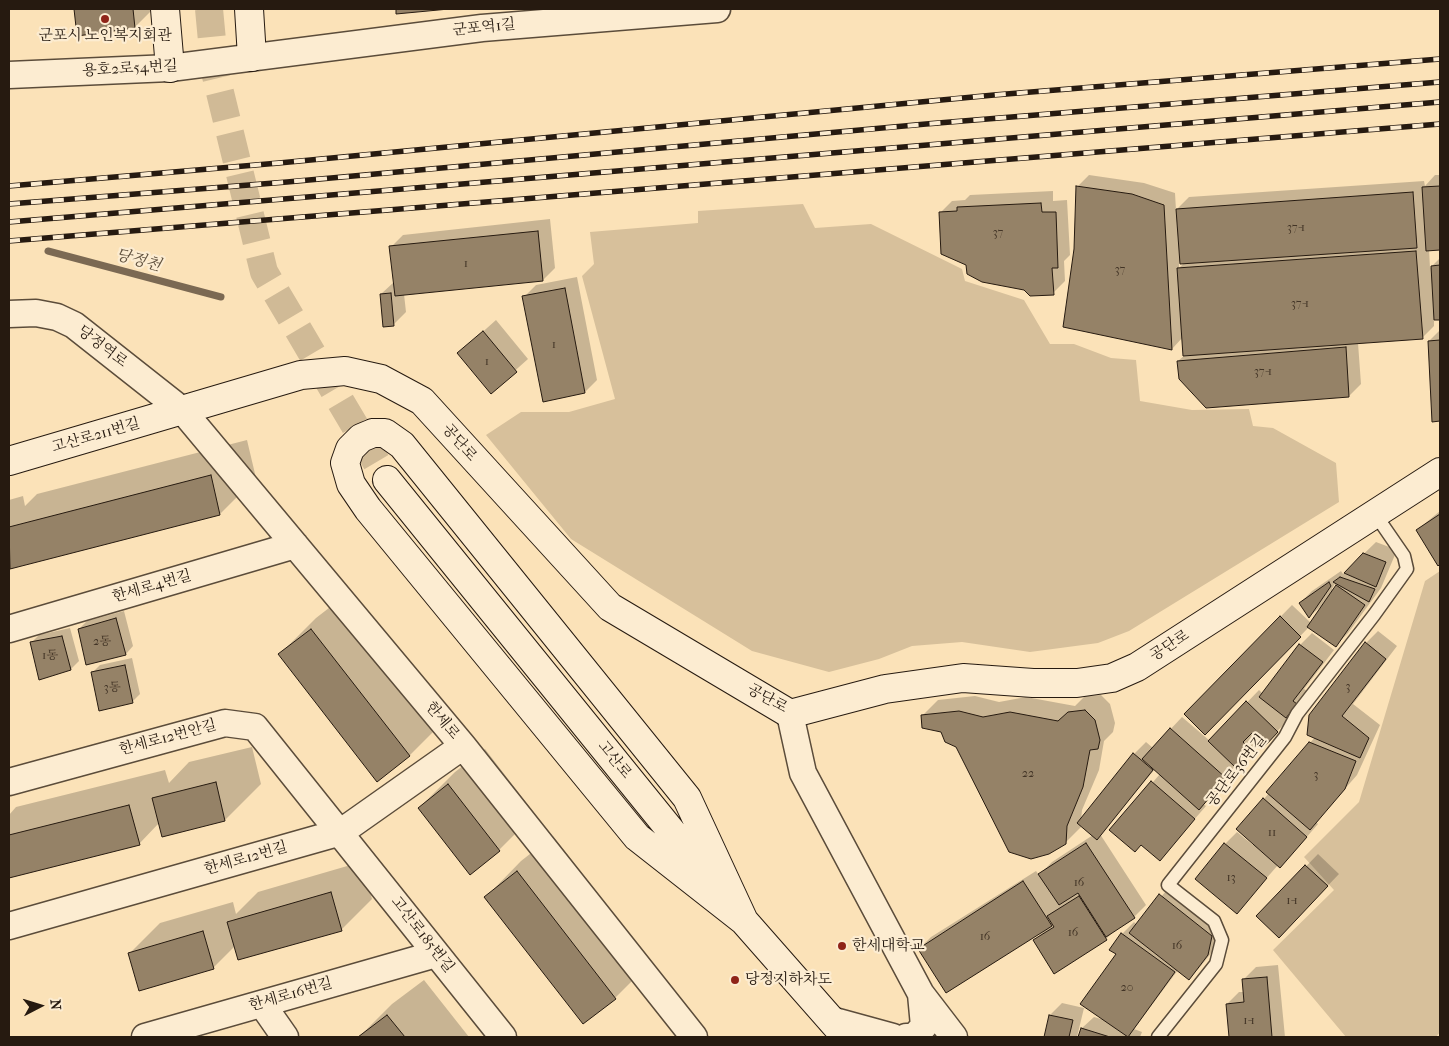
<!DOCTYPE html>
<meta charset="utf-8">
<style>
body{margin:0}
#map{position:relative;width:1449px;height:1046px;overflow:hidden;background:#fbe2b8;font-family:"IM FELL French Canon",serif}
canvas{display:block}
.frame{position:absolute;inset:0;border:10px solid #261a10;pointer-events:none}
.north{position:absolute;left:15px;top:981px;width:50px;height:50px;-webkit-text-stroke:4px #fcecd1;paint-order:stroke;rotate:85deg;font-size:14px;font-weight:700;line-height:20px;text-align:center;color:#261a10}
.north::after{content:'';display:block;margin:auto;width:18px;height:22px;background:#261a10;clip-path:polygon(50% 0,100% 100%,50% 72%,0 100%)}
</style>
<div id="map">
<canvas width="1449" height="1046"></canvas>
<div class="frame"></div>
<div class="north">N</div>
</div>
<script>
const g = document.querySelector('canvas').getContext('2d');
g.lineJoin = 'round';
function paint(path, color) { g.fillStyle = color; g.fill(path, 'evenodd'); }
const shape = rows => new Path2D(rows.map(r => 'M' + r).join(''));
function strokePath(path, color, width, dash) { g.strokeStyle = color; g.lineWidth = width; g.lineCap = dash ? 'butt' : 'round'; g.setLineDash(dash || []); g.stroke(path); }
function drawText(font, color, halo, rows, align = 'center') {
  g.font = font + ' "IM FELL French Canon","Noto Serif KR",serif'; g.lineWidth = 4.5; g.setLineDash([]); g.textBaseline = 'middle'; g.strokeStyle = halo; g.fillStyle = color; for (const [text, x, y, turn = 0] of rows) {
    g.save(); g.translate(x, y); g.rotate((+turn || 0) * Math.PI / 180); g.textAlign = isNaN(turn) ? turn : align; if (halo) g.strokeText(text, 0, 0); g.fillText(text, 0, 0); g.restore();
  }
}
const green = shape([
 [803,204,815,228,871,224,962,269,965,281,1024,300,1050,344,1074,344,1111,358,1136,360,1140,401,1192,410,1249,409,1253,426,1273,428,1336,463,1339,502,1129,631,1098,643,1030,652,962,642,912,646,879,659,829,672,752,651,571,539,486,435,521,412,569,412,615,399,582,276,594,264,590,232,698,223,698,211],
 [1440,571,1440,1032,1436,1037,1346,1037,1273,950,1334,890,1304,857,1359,802,1425,581]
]);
const shadow = shape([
 [75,9,150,9,150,12,135,27,78,34],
 [1089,175,1144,183,1175,193,1176,210,1189,197,1424,181,1425,186,1435,175,1440,175,1440,249,1429,249,1430,268,1440,258,1440,319,1434,319,1434,326,1422,338,1358,343,1361,384,1349,396,1178,361,1185,355,1183,337,1172,349,1076,249,1077,187],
 [1185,262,1179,268,1179,263],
 [1053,191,1053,201,1067,200,1070,255,1064,261,1065,281,1053,293,1025,289,968,264,940,213,952,201,965,200,970,195],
 [550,219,555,268,543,280,404,294,406,312,394,324,384,325,381,294,394,282,391,247,403,235],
 [577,277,597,380,585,392,524,297,536,285],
 [496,320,528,359,491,392,459,353],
 [1440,330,1440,420,1434,420,1429,341],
 [247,440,256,478,220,514,11,567,9,559,9,500,23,496,25,506,37,494],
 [1440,511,1440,563,1438,564,1417,530],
 [1376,542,1397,550,1381,588,1348,633,1336,645,1309,627,1205,734,1185,714,1292,605,1311,623,1326,602,1310,616,1300,603,1312,591,1341,571,1343,574],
 [1336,582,1339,584,1333,590,1332,589],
 [347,594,445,720,409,756,280,654,316,618],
 [124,611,133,646,126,654,79,629,87,621],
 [70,628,79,661,71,669,40,678,31,643,39,635],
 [1378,631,1397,646,1353,704,1380,725,1357,775,1316,822,1318,824,1292,854,1280,866,1278,865,1237,912,1225,844,1237,832,1253,845,1254,843,1264,799,1315,737,1366,643],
 [1312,633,1334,650,1304,689,1307,691,1286,716,1289,719,1265,744,1261,740,1236,765,1203,804,1206,806,1160,859,1142,844,1111,830,1160,774,1155,769,1100,834,1146,905,1134,917,1117,928,1106,939,1034,940,1043,932,919,949,931,937,1036,871,1039,875,1052,862,1093,835,1082,826,1065,843,942,731,922,716,938,700,975,696,999,702,1026,697,1075,706,1085,696,1101,695,1110,704,1115,723,1113,732,1104,741,1099,770,1082,810,1081,820,1134,754,1146,742,1153,748,1182,717,1210,741,1259,690,1263,694,1300,645],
 [132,658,140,694,132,702,92,673,100,665],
 [252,747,261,784,225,820,159,823,139,844,9,876,9,815,16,807,165,770,169,783,189,762],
 [485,749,535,814,499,850,419,808,455,772],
 [553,836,651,962,615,998,486,897,521,861],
 [1318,854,1339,874,1291,924,1258,916],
 [361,862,372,899,342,929,238,959,235,946,213,968,130,953,160,923,233,902,236,914,258,892],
 [1172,884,1223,924,1220,942,1200,967,1189,979,1178,970,1134,1029,1142,1032,1140,1037,1045,1037,1050,1015,1062,1003,1084,1008,1077,1037,1079,1037,1082,1028,1094,1017,1101,1019,1122,934,1134,922,1137,925],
 [1278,965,1285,1037,1230,1037,1227,1004,1239,992,1245,992,1244,979,1256,967],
 [424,980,469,1037,359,1037,392,1004]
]);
const stream = shape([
 [48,251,221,297]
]);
const building = shape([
 [74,9,133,9,135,28,77,36,74,9],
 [396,9,449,9,396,14,396,9],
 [1076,186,1132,194,1164,205,1172,350,1063,327,1074,249,1076,186],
 [1440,186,1440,250,1426,251,1422,187,1440,186],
 [1413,192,1417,248,1180,264,1176,209,1413,192],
 [1041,203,1042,212,1056,212,1058,268,1052,268,1054,295,1030,296,1024,290,982,282,967,274,966,265,941,254,939,212,957,211,957,207,1041,203],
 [538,231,543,281,395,296,389,246,538,231],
 [1416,251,1423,339,1183,356,1177,268,1416,251],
 [1440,265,1440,320,1434,320,1431,266,1440,265],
 [565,288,585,393,543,402,522,296,565,288],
 [391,293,394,326,383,327,380,294,391,293],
 [483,331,517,372,491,394,457,353,483,331],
 [1440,340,1440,421,1432,422,1428,341,1440,340],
 [1346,347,1349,397,1206,408,1179,379,1177,361,1346,347],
 [211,475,220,515,10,569,9,527,211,475],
 [1440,514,1440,564,1438,566,1416,530,1440,514],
 [1363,553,1386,562,1376,587,1344,573,1363,553],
 [1340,577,1375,589,1369,602,1333,582,1340,577],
 [1329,582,1331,586,1309,618,1299,603,1329,582],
 [1336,585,1365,605,1336,647,1307,627,1336,585],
 [1280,616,1301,637,1205,735,1184,714,1280,616],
 [116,618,126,655,86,665,78,629,116,618],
 [311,629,410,756,377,782,278,654,311,629],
 [62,636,71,670,39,680,30,642,62,636],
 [1365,642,1386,659,1342,716,1369,738,1360,758,1307,735,1309,715,1365,642],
 [1299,644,1323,662,1293,701,1297,704,1286,718,1259,697,1299,644],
 [125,665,133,703,99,711,91,672,125,665],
 [1246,701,1278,732,1265,746,1252,733,1243,742,1252,751,1236,768,1208,741,1246,701],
 [1085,710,1095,720,1100,740,1098,749,1090,750,1083,787,1067,826,1066,844,1049,854,1031,859,1009,852,956,747,945,742,941,732,922,728,921,715,959,711,983,717,1010,712,1058,721,1068,712,1085,710],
 [1170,728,1226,778,1199,810,1142,759,1170,728],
 [1309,742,1356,761,1345,789,1310,830,1266,792,1309,742],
 [1133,753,1153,770,1097,840,1077,823,1133,753],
 [1151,781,1195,819,1160,861,1141,845,1135,852,1109,830,1151,781],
 [216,782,225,821,162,837,152,798,216,782],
 [448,784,500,851,470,875,418,808,448,784],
 [1263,798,1307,837,1280,868,1236,829,1263,798],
 [129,805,140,845,9,878,9,835,129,805],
 [1086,843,1135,918,1106,937,1078,893,1059,905,1038,874,1086,843],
 [1224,843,1267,878,1237,914,1195,879,1224,843],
 [1305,865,1328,886,1279,938,1256,916,1305,865],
 [517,871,616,999,583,1024,484,897,517,871],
 [1023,881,1052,926,946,993,918,949,1023,881],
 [331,892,342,931,238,960,227,922,331,892],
 [1159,894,1212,936,1208,955,1189,980,1129,933,1159,894],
 [1079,896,1107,940,1054,974,1033,940,1054,927,1047,916,1079,896],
 [203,931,214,969,139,991,128,953,203,931],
 [1121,933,1175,972,1128,1037,1080,1004,1116,954,1109,950,1121,933],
 [1267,977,1272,1037,1229,1037,1226,1004,1244,1002,1242,979,1267,977],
 [387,1015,405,1037,358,1037,387,1015],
 [1049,1015,1073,1020,1069,1037,1044,1037,1049,1015],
 [1081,1028,1110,1037,1078,1037,1081,1028]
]);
const secondaryTunnel = shape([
 [209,9,215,72,264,272,387,480]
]);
const lane = shape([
 [1158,1037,1216,964,1222,940,1214,921,1168,885,1285,737,1297,714,1374,615,1407,569,1404,556,1375,514]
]);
const street = shape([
 [9,75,170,68,482,28,717,9],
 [9,314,36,313,57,317,74,325,183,411,463,746,694,1037],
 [9,629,295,545],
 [790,714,803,773,921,994,954,1037],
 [9,782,225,723,255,727,503,1037],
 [9,926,341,832,463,746],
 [262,1004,285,1037],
 [831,1020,893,1037],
 [145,1037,436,954],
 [906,1037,914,1037,924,1026,921,994]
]);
const secondary = shape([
 [165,9,170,68],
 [249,9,252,57],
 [373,433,385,433,402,445,687,798,744,921,637,837,368,509,351,484,345,463,350,449,361,438,373,433],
 [9,461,301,375,345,371,381,379,422,401,610,607,790,714,885,689,963,678,1033,683,1077,683,1112,678,1137,667,1440,472],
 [387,480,744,921,846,1037]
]);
const rail = shape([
 [9,186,279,163,994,95,1440,59],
 [9,204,287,182,926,124,1440,82],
 [9,222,1440,102],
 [9,241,1440,124]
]);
const markers = [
 [105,19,5,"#8f2418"],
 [842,946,5,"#8f2418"],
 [735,980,5,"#8f2418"]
];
const numberNames = [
 ["37-1",1296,228],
 ["37",998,233],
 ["1",466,264],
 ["37",1120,270],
 ["37-1",1300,304],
 ["1",554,345],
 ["1",487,362],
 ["37-1",1263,372],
 ["2동",102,642],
 ["1동",50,656],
 ["3",1348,687],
 ["3동",112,688],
 ["22",1028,774],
 ["3",1316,775],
 ["11",1272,833],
 ["13",1231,878],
 ["16",1079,883],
 ["1-1",1292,901],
 ["16",1073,933],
 ["16",985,937],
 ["16",1177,946],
 ["20",1127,988],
 ["1-1",1249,1021]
];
const streetNames = [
 ["군포역1길",484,28,-6],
 ["용호2로54번길",130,69,-3],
 ["당정역로",102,347,37],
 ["고산로211번길",96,436,-16],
 ["공단로",459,443,49],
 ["한세로4번길",152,587,-16],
 ["공단로",1170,646,-33],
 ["공단로",767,699,29],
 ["한세로",442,721,50],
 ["한세로12번안길",168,738,-15],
 ["고산로",614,760,51],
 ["공단로36번길",1237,771,-52],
 ["한세로12번길",246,859,-16],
 ["고산로185번길",422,935,52],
 ["한세로16번길",291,995,-16]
];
const poiNames = [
 ["군포시 노인복지회관",105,36,"center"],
 ["한세대학교",852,946],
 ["당정지하차도",745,980]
];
const waterNames = [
 ["당정천",138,261,15]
];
paint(green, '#d7c09b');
paint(shadow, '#0003');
strokePath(stream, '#7b6953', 7);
paint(building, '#958267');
strokePath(building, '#261a10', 1);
strokePath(secondaryTunnel, '#d0ba96', 28, [28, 14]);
strokePath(lane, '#5b4c3a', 15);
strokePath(street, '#5b4c3a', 29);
strokePath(secondary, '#261a10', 30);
strokePath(lane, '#fcecd1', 12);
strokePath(street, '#fcecd1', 26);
strokePath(secondary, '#fcecd1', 28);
strokePath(rail, '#261a10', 5.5);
strokePath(rail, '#fcecd1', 4, [11]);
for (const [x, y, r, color] of markers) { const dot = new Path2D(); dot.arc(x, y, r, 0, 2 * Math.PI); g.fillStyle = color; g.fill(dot); strokePath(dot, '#fcecd1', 2); }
drawText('12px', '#423426', null, numberNames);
drawText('15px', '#261a10', '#fcecd1', streetNames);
drawText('15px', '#261a10', '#fcecd1', poiNames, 'left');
drawText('italic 16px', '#5e4f3c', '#fcecd1', waterNames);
</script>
